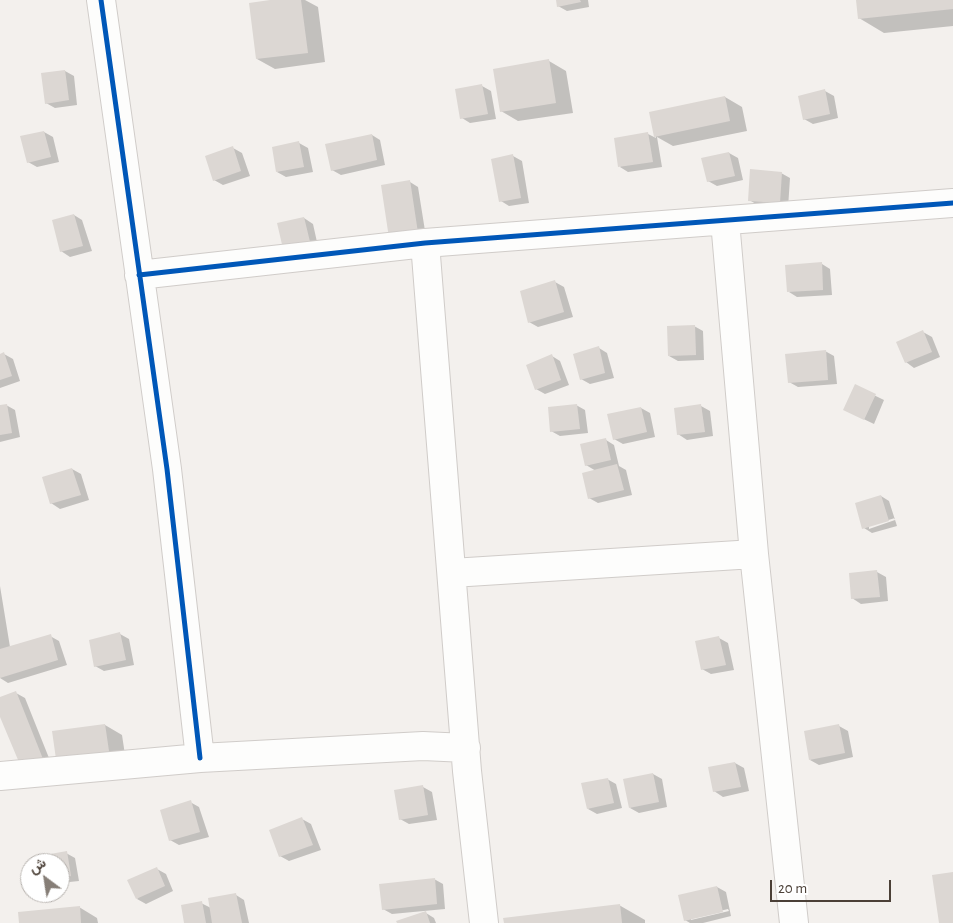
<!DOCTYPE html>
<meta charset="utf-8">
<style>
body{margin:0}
#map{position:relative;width:953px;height:923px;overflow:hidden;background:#f3f0ed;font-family:"Alegreya Sans",Vazirmatn,sans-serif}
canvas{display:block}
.north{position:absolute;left:20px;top:853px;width:50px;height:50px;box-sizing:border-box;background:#fff;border:1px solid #b7b3af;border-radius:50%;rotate:329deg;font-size:14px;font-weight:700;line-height:20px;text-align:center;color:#4b4037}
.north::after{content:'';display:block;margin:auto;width:18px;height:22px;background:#867e77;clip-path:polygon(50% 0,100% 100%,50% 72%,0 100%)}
.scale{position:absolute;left:770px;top:880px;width:121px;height:22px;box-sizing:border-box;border:2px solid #4b4037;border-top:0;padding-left:6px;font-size:15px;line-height:18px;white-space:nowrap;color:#4b4037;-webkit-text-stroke:4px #fff;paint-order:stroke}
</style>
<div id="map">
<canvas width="953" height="923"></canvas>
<div class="north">ش</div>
<div class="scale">20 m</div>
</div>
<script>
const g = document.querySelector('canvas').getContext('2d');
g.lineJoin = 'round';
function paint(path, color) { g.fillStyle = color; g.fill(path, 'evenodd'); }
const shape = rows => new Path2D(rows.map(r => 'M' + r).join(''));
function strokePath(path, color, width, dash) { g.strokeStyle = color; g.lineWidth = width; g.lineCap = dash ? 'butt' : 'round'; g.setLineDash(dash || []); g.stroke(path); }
const shadow = shape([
 [278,0,305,0,318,7,325,62,275,69,257,59],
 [557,0,588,0,589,7,567,11,558,6],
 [857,0,953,0,953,26,884,33,859,18],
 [549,61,566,71,573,113,518,121,501,111],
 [65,71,74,76,77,105,55,108,46,103],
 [482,86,491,91,496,119,470,123,462,118],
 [825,91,834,96,838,118,813,124,804,119],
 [725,97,742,107,747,131,673,146,657,137,662,167,628,172,620,167,648,134,656,138,650,113],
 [44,132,53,137,59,162,37,167,28,162],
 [372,135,380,140,385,165,341,175,332,170],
 [299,143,308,148,313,172,286,177,277,172],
 [233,148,242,153,250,176,223,185,214,180],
 [729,153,738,158,743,180,717,186,708,181],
 [513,156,522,161,529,203,509,206,501,201],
 [781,173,790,178,788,208,758,205,749,200],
 [410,182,418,187,426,237,398,242],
 [74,215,82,220,92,251,70,257,61,251],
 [304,218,313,224,319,251,294,257],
 [822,264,830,269,832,295,797,297,789,292],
 [555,282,564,287,573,317,538,327,529,322],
 [694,326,703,331,704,360,678,361,669,356],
 [923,332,932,337,940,357,914,368,906,362],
 [599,348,607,353,614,378,590,384,581,379],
 [825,351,834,356,837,384,798,387,789,382],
 [4,354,13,359,20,381,0,388,0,355],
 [552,356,560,361,569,385,545,394,536,389],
 [855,386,884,400,874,424,853,414],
 [6,405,15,410,20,437,0,442,0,407],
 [576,405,585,410,588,433,560,436,551,431],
 [701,406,710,411,713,436,687,440,678,434],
 [641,408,650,413,655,437,623,444,614,439],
 [606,440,614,445,619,466,626,470,632,495,598,503,589,498,596,471,586,465],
 [72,469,81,474,89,500,60,509,51,503],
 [881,496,889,501,897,526,872,533,864,528],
 [895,518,895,520,869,529,869,526],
 [877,572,886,577,888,601,861,604,852,598],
 [0,586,10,647,50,636,59,641,67,665,8,683,0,678],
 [120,634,129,639,134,665,104,671,95,666],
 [719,638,728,643,734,670,711,674,702,669],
 [16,693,25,698,51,763,30,771,0,713,0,699],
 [105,725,122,735,127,768,54,732],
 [839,726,848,731,853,757,819,765,810,760],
 [735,763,744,768,749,791,723,797,714,791],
 [653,774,662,779,667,807,639,813,630,808],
 [607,779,616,784,622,808,597,814,588,809],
 [423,787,432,792,437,820,409,824,400,819],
 [190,802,199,807,209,837,179,845,170,840],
 [302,819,311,824,321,850,289,861,280,856],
 [66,853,75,858,79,881,60,883,60,863,41,863],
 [157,869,166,874,173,891,146,904,137,899],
 [434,879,443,884,445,909,392,914,383,909],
 [717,887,726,892,731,916,703,923,690,923,685,920],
 [728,909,729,911,691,920,691,918],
 [236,895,244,900,249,923,185,923,201,903,211,908],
 [619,905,645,920,645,923,505,923],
 [79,907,97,918,98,923,20,923],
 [426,913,434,918,436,923,398,923]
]);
const building = shape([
 [270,0,301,0,308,53,256,59,249,3],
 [556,0,580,0,581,2,557,7],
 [856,0,953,0,953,9,858,19],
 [549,59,556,103,500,112,493,69],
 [65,70,69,100,45,104,41,73],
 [482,84,488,114,460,119,455,89],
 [825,89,830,114,803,120,798,96],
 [725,96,730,121,654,137,649,112],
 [44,131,51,157,27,163,20,136],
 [648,132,653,162,618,167,614,138],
 [372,134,377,160,331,171,325,144],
 [299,141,304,167,276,172,272,147],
 [233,146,241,171,213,181,205,156],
 [729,152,735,176,707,182,701,158],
 [513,154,521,198,499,202,491,159],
 [750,169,782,172,780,203,748,201],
 [410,180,418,233,389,238,381,185],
 [74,214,83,246,60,252,52,220],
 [304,217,311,246,284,253,277,223],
 [822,262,823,290,787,292,785,265],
 [555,280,564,312,528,323,520,291],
 [695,325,696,355,668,356,667,326],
 [923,330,932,352,905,363,896,342],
 [599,346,605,373,580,380,573,354],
 [826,350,828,380,788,383,785,354],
 [4,352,12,376,0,380,0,354],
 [552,354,561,380,535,390,526,365],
 [855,384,876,394,864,420,843,410],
 [7,404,12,433,0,435,0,405],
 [577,404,580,429,550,432,548,407],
 [701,404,705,432,677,435,674,408],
 [641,407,647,432,613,440,607,414],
 [606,438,611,460,585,466,580,444],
 [617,464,624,490,588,499,582,473],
 [72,468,81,495,50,504,42,477],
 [881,495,889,521,862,529,855,503],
 [877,570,880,597,851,599,849,573],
 [120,632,126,660,94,667,89,640],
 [51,634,58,660,0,678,0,649],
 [719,636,726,665,701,670,695,641],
 [16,691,43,759,21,767,0,717,0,697],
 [105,724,110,758,57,766,52,731],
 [839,724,845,753,809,760,804,731],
 [735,762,741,787,713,792,708,767],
 [653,773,659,802,629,808,623,779],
 [608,778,614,803,587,809,581,783],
 [423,785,428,815,399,820,394,790],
 [191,800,200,832,169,841,160,810],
 [302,817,313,845,279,857,269,830],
 [67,851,71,876,60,878,60,863,40,863,39,856],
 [157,867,165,886,136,899,127,880],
 [953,872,953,923,939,923,932,875],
 [435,878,437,904,382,910,379,884],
 [717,886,723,912,684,921,678,895],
 [236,893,242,923,212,923,208,898],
 [202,901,206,923,184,923,181,905],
 [620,904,622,923,504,923,503,918],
 [80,906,81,923,19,923,18,912],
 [426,911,430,923,397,923,396,921]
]);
const minor = shape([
 [101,0,167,469,200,758],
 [725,221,754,554,794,923],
 [425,243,467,771,484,923],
 [139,275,425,243,953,203],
 [452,573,754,554],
 [0,776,200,758,423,746,466,748]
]);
const cycleway = shape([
 [101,0,167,469,200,758],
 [139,275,425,243,953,203]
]);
paint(shadow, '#0003');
paint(building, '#dcd7d3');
strokePath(minor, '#d0ccc9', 30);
strokePath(minor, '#fdfdfc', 28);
strokePath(cycleway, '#0057b8', 5);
</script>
